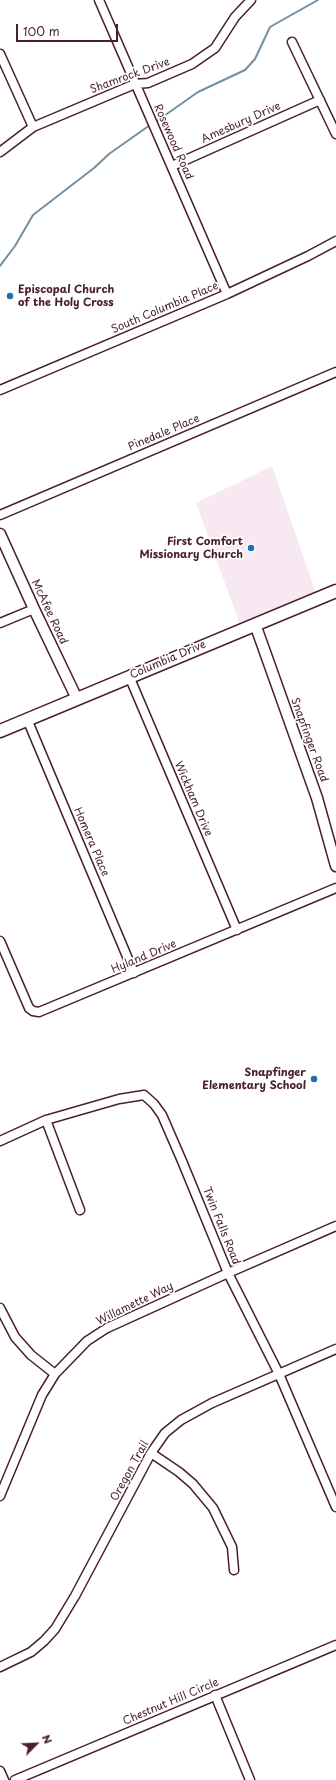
<!DOCTYPE html>
<style>
body{margin:0}
#map{position:relative;width:336px;height:1780px;overflow:hidden;background:#fff;font-family:"Playpen Sans",sans-serif}
canvas{display:block}
.north{position:absolute;left:16px;top:1724px;width:40px;height:40px;-webkit-text-stroke:3px #fff;paint-order:stroke;rotate:66deg;font-size:11px;font-weight:700;line-height:16px;text-align:center;color:#4a1f2b}
.north::after{content:'';display:block;margin:auto;width:14px;height:18px;background:#4a1f2b;clip-path:polygon(50% 0,100% 100%,50% 72%,0 100%)}
.scale{position:absolute;left:16px;top:24px;width:102px;height:18px;box-sizing:border-box;border:2px solid #4a1f2b;border-top:0;padding-left:5px;font-size:12px;line-height:14px;white-space:nowrap;color:#4a1f2b;-webkit-text-stroke:3px #fff;paint-order:stroke}
</style>
<div id="map">
<canvas width="336" height="1780"></canvas>
<div class="north">N</div>
<div class="scale">100 m</div>
</div>
<script>
const g = document.querySelector('canvas').getContext('2d');
g.lineJoin = 'round';
function paint(path, color) { g.fillStyle = color; g.fill(path, 'evenodd'); }
const shape = rows => new Path2D(rows.map(r => 'M' + r).join(''));
function strokePath(path, color, width, dash) { g.strokeStyle = color; g.lineWidth = width; g.lineCap = dash ? 'butt' : 'round'; g.setLineDash(dash || []); g.stroke(path); }
function drawText(font, color, halo, rows, align = 'center') {
  g.font = font + ' "Playpen Sans",sans-serif'; g.lineWidth = 3.5; g.setLineDash([]); g.textBaseline = 'middle'; g.strokeStyle = halo; g.fillStyle = color; for (const [text, x, y, turn = 0] of rows) {
    g.save(); g.translate(x, y); g.rotate((+turn || 0) * Math.PI / 180); g.textAlign = isNaN(turn) ? turn : align; if (halo) g.strokeText(text, 0, 0); g.fillText(text, 0, 0); g.restore();
  }
}
const built = shape([
 [272,466,318,599,242,630,196,503]
]);
const stream = shape([
 [154,123,198,92,245,70,255,59,270,27,318,0],
 [0,266,15,246,33,215,94,168,109,154,150,125]
]);
const minor = shape([
 [99,0,227,294],
 [292,42,336,134],
 [0,54,33,127],
 [0,152,33,127,135,84,148,83,192,64,215,48,235,17,251,0],
 [172,166,320,100],
 [0,390,227,294,308,256,336,241],
 [0,515,336,372],
 [0,623,34,609],
 [129,676,237,930],
 [27,719,134,973],
 [0,941,29,1008,33,1011,39,1012,336,888],
 [46,1120,80,1210],
 [0,1141,46,1120,119,1099,144,1095,154,1104,162,1115,182,1161,228,1273,279,1374,336,1507],
 [0,1308,15,1337,31,1355,55,1374],
 [151,1453,179,1472,193,1484,213,1508,232,1547,234,1570],
 [0,1496,42,1395,55,1374,87,1341,107,1328,228,1273,336,1226],
 [0,1667,31,1652,44,1641,55,1629,75,1596,151,1453,165,1433,181,1420,212,1403,336,1349],
 [215,1695,250,1780],
 [0,1771,4,1780],
 [15,1780,336,1645]
]);
const tertiary = shape([
 [0,534,34,609,77,699],
 [255,624,317,798,336,866]
]);
const secondary = shape([
 [0,731,336,591]
]);
const markers = [
 [10,296,4,"#1f6fb2"],
 [251,548,4,"#1f6fb2"],
 [314,1079,4,"#1f6fb2"]
];
const streetNames = [
 ["Shamrock Drive",130,76,-20],
 ["Amesbury Drive",241,123,-24],
 ["Rosewood Road",173,142,66],
 ["South Columbia Place",165,308,-23],
 ["Pinedale Place",164,433,-23],
 ["McAfee Road",49,612,65],
 ["Columbia Drive",168,660,-23],
 ["Snapfinger Road",309,740,70],
 ["Wickham Drive",193,799,67],
 ["Homera Place",91,842,67],
 ["Hyland Drive",144,957,-23],
 ["Twin Falls Road",221,1226,68],
 ["Willamette Way",135,1304,-26],
 ["Oregon Trail",130,1471,-61],
 ["Chestnut Hill Circle",171,1702,-23]
];
const poiNames = [
 ["Episcopal Church",18,290,"left"],
 ["of the Holy Cross",18,303,"left"],
 ["First Comfort",243,542],
 ["Missionary Church",243,555],
 ["Snapfinger",306,1073],
 ["Elementary School",306,1086]
];
paint(built, '#f7e8f1');
strokePath(stream, '#738fa1', 2);
strokePath(minor, '#4a1f2b', 11);
strokePath(tertiary, '#4a1f2b', 13);
strokePath(secondary, '#4a1f2b', 15);
strokePath(minor, '#fff', 8);
strokePath(tertiary, '#fff', 10);
strokePath(secondary, '#fff', 12);
for (const [x, y, r, color] of markers) { const dot = new Path2D(); dot.arc(x, y, r, 0, 2 * Math.PI); g.fillStyle = color; g.fill(dot); strokePath(dot, '#fff', 1.5); }
drawText('11px', '#4a1f2b', '#fff', streetNames);
drawText('bold 11px', '#4a1f2b', '#fff', poiNames, 'right');
</script>
